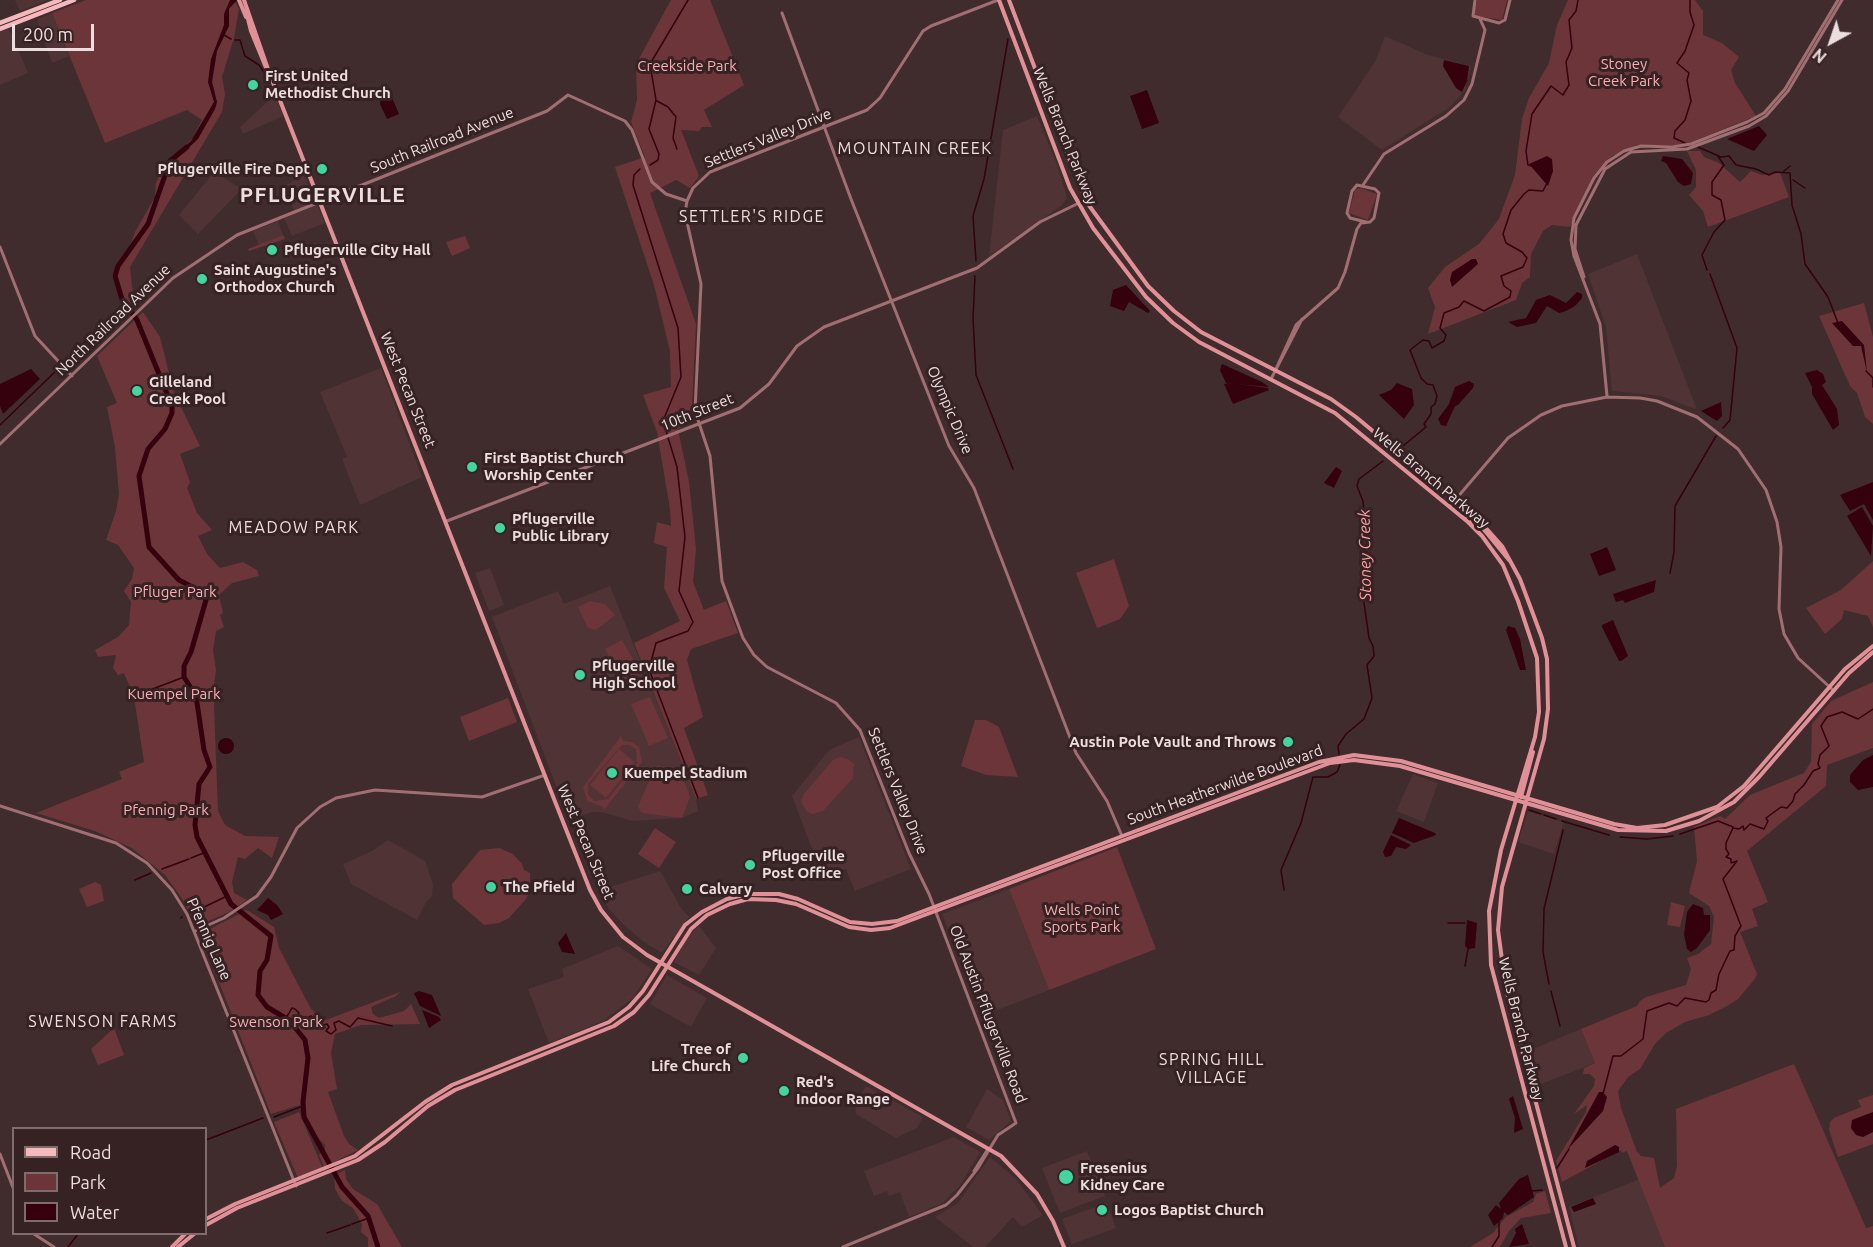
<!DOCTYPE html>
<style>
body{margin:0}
#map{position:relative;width:1873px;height:1247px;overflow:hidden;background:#402c2d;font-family:Ubuntu,sans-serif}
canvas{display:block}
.legend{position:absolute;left:12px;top:1127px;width:195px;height:108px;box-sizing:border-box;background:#362223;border:2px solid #7f6d6e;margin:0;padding:8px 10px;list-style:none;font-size:18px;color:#ecdede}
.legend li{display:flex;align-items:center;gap:12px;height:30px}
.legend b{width:30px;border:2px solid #7f6d6e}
.north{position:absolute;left:1801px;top:12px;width:60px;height:60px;-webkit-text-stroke:4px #362223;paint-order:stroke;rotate:220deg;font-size:16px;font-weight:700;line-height:24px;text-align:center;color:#ecdede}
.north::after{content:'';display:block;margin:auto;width:21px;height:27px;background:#ecdede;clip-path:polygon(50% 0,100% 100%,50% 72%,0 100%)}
.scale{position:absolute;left:12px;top:24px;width:82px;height:27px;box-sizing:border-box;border:3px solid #ecdede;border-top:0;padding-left:8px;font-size:18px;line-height:21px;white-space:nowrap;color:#ecdede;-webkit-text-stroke:4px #362223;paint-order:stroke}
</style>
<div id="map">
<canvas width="1873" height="1247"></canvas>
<ul class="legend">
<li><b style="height:8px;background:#f6b8bc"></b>Road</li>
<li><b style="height:16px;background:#6c353a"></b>Park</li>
<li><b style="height:16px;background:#35010c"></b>Water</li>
</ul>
<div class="north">N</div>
<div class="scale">200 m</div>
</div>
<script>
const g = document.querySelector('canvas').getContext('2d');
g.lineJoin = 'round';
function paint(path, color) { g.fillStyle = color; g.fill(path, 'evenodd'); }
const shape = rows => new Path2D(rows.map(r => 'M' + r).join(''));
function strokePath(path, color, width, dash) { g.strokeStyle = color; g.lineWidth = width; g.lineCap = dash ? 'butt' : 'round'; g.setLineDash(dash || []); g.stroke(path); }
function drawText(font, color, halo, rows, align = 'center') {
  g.font = font + ' Ubuntu,sans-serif'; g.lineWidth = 6; g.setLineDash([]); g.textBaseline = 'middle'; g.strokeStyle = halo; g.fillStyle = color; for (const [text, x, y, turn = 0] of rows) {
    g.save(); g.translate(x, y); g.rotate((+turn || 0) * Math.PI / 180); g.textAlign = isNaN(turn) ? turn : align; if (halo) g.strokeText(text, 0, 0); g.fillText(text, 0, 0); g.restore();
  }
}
const built = shape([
 [15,0,48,0,20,11],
 [52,13,69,56,52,63,37,19],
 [9,28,28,73,0,85,0,32],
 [1385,36,1428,55,1471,66,1465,90,1450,107,1382,150,1338,117,1375,62],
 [275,95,283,116,243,134,240,127],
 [1037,116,1058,167,1067,198,1061,206,989,256,1003,130],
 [214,172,242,189,198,234,179,215],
 [304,175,325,223,292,236,284,218,295,213,284,186],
 [278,221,283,235,259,245,253,231],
 [1637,254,1696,407,1695,409,1661,396,1612,391,1606,327,1588,274],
 [381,368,422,477,360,505,342,459,347,457,320,392],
 [490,568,504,605,489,611,475,573],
 [610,586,696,799,698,811,682,818,632,821,602,812,592,812,569,820,492,617,558,591,564,604],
 [859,737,911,869,855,891,846,869,828,869,814,854,792,796,829,750],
 [1413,774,1438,783,1424,822,1396,811],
 [1528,811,1564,822,1554,854,1518,842],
 [388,840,425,861,433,884,432,896,426,902,417,920,351,884,343,864,372,851],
 [660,871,681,908,689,917,662,953,644,942,623,924,609,909,598,891],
 [1009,889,1049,990,982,1016,942,914],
 [699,926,716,948,699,975,674,962,687,938],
 [618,946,652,969,633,998,603,1021,549,1043,528,989,564,977,562,969],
 [667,975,707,998,691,1027,650,1004],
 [1581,1029,1595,1063,1536,1086,1528,1051],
 [866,1086,923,1117,917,1128,896,1138,856,1114,855,1103],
 [987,1089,1003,1100,1011,1121,989,1140,966,1127],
 [954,1137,980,1152,961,1184,943,1203,909,1217,900,1192,889,1196,887,1191,874,1196,864,1171],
 [1087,1151,1105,1196,1060,1213,1042,1168],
 [990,1157,1015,1178,1043,1215,1022,1227,1013,1217,985,1247,973,1247,935,1217,958,1203],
 [1640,1179,1665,1247,1579,1247,1569,1207],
 [1107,1203,1116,1228,1072,1244,1062,1219]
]);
const green = shape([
 [86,0,234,0,239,9,234,38,222,77,225,94,222,112,130,267,134,305,127,314,112,276,118,261,130,246,135,232,155,197,156,183,165,164,193,138,202,120,187,110,105,143,52,13],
 [671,0,710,0,744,85,704,110,712,127,702,127,699,131,681,130,699,176,690,188,676,180,650,193,696,324,692,405,694,420,678,429,689,482,696,549,693,582,704,610,726,601,738,633,691,649,687,660,703,717,684,728,708,795,696,799,634,643,680,621,664,588,667,547,654,543,657,522,671,526,670,509,657,432,643,395,671,387,670,351,654,285,615,167,645,157,631,122,637,100,636,64],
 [1477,0,1507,0,1502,20,1476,16,1474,13],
 [1568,0,1695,0,1703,11,1703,35,1722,43,1739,57,1731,70,1735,83,1756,116,1684,145,1637,145,1612,156,1593,176,1570,227,1552,225,1543,231,1531,254,1530,277,1522,283,1516,300,1428,334,1435,307,1428,288,1445,267,1479,244,1499,219,1515,175,1522,119,1529,98,1549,63,1557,25],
 [1687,151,1700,151,1704,157,1719,163,1740,182,1751,171,1762,175,1780,173,1789,197,1708,227,1703,211,1689,195,1696,187,1696,170],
 [1360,188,1377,194,1368,220,1349,213,1355,190],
 [283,235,285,239,249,251,248,249],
 [465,236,470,248,452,256,446,242],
 [1864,303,1873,337,1873,424,1865,417,1857,393,1850,386,1819,316],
 [143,312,160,337,174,393,200,446,180,454,190,482,187,488,197,513,212,530,198,536,207,554,220,568,243,562,257,570,259,576,232,583,219,595,223,613,220,615,224,627,216,631,213,650,216,670,214,685,219,689,215,691,214,706,218,811,225,825,245,836,279,837,272,858,258,848,245,859,238,857,232,882,234,893,247,900,229,912,197,926,181,897,165,875,132,848,95,831,36,813,122,779,119,772,144,762,134,697,124,673,118,675,113,668,116,655,98,657,95,650,118,637,129,625,131,602,124,591,132,579,134,568,118,545,106,540,116,511,119,494,115,447,107,407,117,403,97,356],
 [1114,559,1129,606,1120,619,1097,628,1076,573],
 [1873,561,1873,627,1868,616,1844,610,1842,619,1825,634,1806,608,1841,590],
 [590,601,605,604,615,615,596,630,588,628,578,607],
 [622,640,641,673,623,682,605,649],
 [1873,682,1873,748,1827,765,1826,786,1747,851,1768,902,1752,909,1758,926,1740,932,1757,974,1754,980,1738,999,1727,1006,1709,1015,1685,1022,1666,1033,1655,1044,1640,1069,1628,1077,1618,1091,1621,1108,1637,1152,1641,1156,1654,1158,1660,1188,1674,1178,1677,1166,1676,1109,1794,1064,1866,1228,1873,1226,1873,1247,1665,1247,1627,1151,1622,1153,1621,1150,1562,1182,1556,1161,1586,1112,1587,1105,1574,1114,1594,1086,1595,1079,1590,1074,1583,1074,1584,1068,1595,1063,1581,1029,1637,1006,1640,1001,1646,997,1686,985,1691,969,1687,958,1698,954,1711,944,1714,917,1709,906,1689,893,1697,861,1694,827,1720,816,1725,819,1750,795,1804,773,1811,762,1812,724,1831,701],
 [650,697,668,738,649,746,631,704],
 [508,698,517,722,469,741,460,717],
 [975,720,986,720,999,727,1018,777,986,775,961,766],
 [621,736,623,741,632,742,639,747,642,762,604,810,602,806,587,801,583,787],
 [622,745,629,745,636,749,637,763,608,799,594,801,588,794,588,784],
 [619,749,635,762,606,798,590,785],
 [840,757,848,759,854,764,853,778,823,811,813,814,807,812,801,802,804,794,833,760],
 [659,766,675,772,685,783,690,797,682,818,649,814,641,812,638,806,655,768],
 [655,828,676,842,659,868,638,854],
 [1117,847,1156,949,1049,990,1009,889],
 [499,848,513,854,522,864,524,870,530,873,530,890,526,899,509,918,499,923,484,925,453,898,452,884,480,850],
 [95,882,101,885,104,901,87,907,79,889],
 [1671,902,1685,906,1680,927,1667,925],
 [247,910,274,927,279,948,311,1009,326,1020,400,992,396,996,371,1007,373,1014,379,1018,404,1011,411,1004,420,1024,361,1025,335,1034,331,1053,337,1089,328,1092,344,1136,349,1144,358,1150,324,1167,319,1155,325,1152,325,1145,308,1127,300,1105,271,1114,200,934],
 [114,1028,124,1055,98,1065,91,1049],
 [1873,1095,1873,1144,1838,1157,1829,1130,1830,1122,1834,1118,1861,1107,1858,1100],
 [299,1112,323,1169,298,1178,274,1122],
 [345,1170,346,1179,353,1189,377,1204,402,1247,368,1247,368,1238,361,1232,362,1224,353,1208,342,1201,335,1189,334,1175],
 [1545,1191,1551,1213,1521,1218,1509,1231,1500,1247,1470,1247,1493,1233,1506,1217,1533,1202,1536,1194]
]);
const water = shape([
 [230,0,237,0,229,9,229,26,217,51,212,82,217,102,215,109,198,139,183,153,182,149,191,141,214,102,208,82,211,59,224,25,224,14],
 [1444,60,1469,66,1467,81,1462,92,1456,88,1443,66],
 [1147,90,1159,123,1142,129,1130,96],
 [390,93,399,114,387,119,380,104,381,98],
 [1759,126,1767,135,1754,151,1727,139],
 [1547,156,1552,159,1553,171,1548,186,1529,164],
 [1663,156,1682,159,1693,173,1691,184,1684,186,1678,182,1666,163,1661,161],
 [1472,259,1476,259,1478,264,1452,287,1450,280,1452,272],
 [1126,285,1150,311,1148,313,1129,302,1124,311,1110,306,1113,290],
 [1577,292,1582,294,1582,298,1575,306,1566,311,1559,313,1547,306,1536,323,1517,327,1508,322,1526,318,1536,300,1550,295,1566,303],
 [1842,321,1864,345,1867,372,1861,346,1853,346,1832,323],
 [1222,364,1262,382,1269,387,1226,383,1220,370],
 [31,369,40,379,3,414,0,406,0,384],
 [1817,370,1823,374,1826,382,1822,385,1837,409,1839,425,1833,430,1812,394,1812,387,1805,373],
 [1469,381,1474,384,1473,388,1458,405,1455,406,1446,426,1441,425,1438,419,1449,404,1455,387],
 [1229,383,1268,388,1269,390,1233,404,1224,384],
 [1397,383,1412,389,1414,405,1404,419,1379,395,1391,390],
 [1721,402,1722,416,1717,421,1701,411],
 [1336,467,1342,471,1334,488,1324,483],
 [1873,482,1873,520,1864,504,1850,511,1840,495],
 [1862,507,1873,526,1871,556,1847,516],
 [1607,547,1616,570,1599,576,1590,554],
 [1656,580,1654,592,1625,603,1623,600,1616,602,1613,594],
 [1613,620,1628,656,1621,661,1619,661,1602,627,1602,625],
 [1508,626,1515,628,1520,639,1526,670,1520,670,1506,630],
 '218 746a8 8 0 1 1 16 0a8 8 0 1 1-16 0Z',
 [1873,755,1873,787,1858,790,1850,782,1850,775,1863,760],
 [1399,818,1435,833,1436,835,1414,843,1392,833],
 [1391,835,1411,845,1406,849,1396,847,1391,856,1385,857,1383,852],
 [268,898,277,905,283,914,271,920,268,915,257,910],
 [1693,904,1703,908,1704,915,1710,915,1710,930,1697,948,1691,952,1687,949,1684,934,1687,912],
 [1467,920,1477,923,1475,948,1468,949,1465,946],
 [566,933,575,954,562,952,558,943],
 [419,991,432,995,441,1016,420,1006,414,993],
 [422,1010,439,1017,441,1020,429,1028],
 [1599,1092,1603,1092,1607,1097,1603,1111,1568,1149],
 [1513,1096,1523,1129,1514,1133,1515,1118,1509,1099],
 [1873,1112,1873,1132,1863,1137,1856,1135,1851,1128,1852,1120],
 [1615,1145,1619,1147,1619,1152,1585,1168,1587,1161],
 [1528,1175,1534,1197,1508,1215,1504,1212,1503,1218,1494,1226,1488,1215,1496,1205,1501,1209,1499,1203,1519,1179],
 [1593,1198,1596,1204,1574,1212,1571,1207],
 [1522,1224,1529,1244,1509,1247,1516,1233,1515,1229]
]);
const stream = shape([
 [224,35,231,39],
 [235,40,240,40,245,56,259,65,264,72],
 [276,72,299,74],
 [657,101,668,107,676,117,673,138,677,149],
 [1685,143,1674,138,1675,131,1685,120,1691,101,1687,80,1689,73,1677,63,1685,51,1694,25,1690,12,1690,0],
 [1698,147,1721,157,1729,156,1736,165,1756,169,1769,175,1775,172,1790,173,1792,205,1801,234,1805,264,1828,297,1838,323],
 [650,165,658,160,659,154,649,129,656,100,650,64,688,0],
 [1532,166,1528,165,1526,151,1532,114,1551,86,1563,95,1569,85,1566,62,1572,48,1569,20,1576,11,1578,0],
 [640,169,634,175,633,185,678,328,681,377,663,421,677,467,685,537,679,591,693,622,688,631,656,643,649,669,698,798],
 [1783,172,1790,166],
 [1793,180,1805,188],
 [976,261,973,216,984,179,1008,39],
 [1707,270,1702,255,1714,232,1725,220,1721,200,1712,195,1712,182,1724,165,1717,155],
 [1710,274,1737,348,1730,420,1723,428],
 [975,276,973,318,976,375,1013,469],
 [64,363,125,302],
 [1866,371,1873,378,1873,387],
 [0,425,59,368],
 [1403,446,1426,427,1424,424,1431,414,1431,407,1435,404,1437,396,1433,385,1427,384,1421,378,1410,350,1423,340,1429,341,1432,348,1444,341,1446,335,1440,328,1444,313,1459,307,1464,301,1484,311,1510,297,1511,291,1504,286,1501,276,1523,267,1527,258,1522,252,1506,243,1503,234,1511,210,1524,194,1529,190,1543,191,1547,183],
 [1670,573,1674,552,1675,506,1716,436],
 [137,695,184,677],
 [1339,754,1338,746,1346,734,1364,719,1372,698,1367,665,1374,656,1373,646,1369,638,1363,596,1367,545,1363,501,1357,486,1359,479,1383,461],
 [1529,810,1541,814],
 [1544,815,1556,819],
 [1562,821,1609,835],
 [1680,834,1718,821,1733,827],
 [1620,837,1647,839,1673,836],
 [191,858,206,852],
 [162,869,189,859],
 [135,880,151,873],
 [1284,890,1281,870,1301,823,1313,777,1328,777,1337,772,1340,765],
 [200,909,227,896],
 [192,912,198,910],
 [181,918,182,917],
 [1448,923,1465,923],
 [1465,966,1468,949],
 [1549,984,1543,952,1544,909,1563,830],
 [1551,991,1560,1026],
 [286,1018,292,1008,295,1009,299,1013,297,1018,303,1021,311,1016,321,1026,327,1024,329,1027,326,1031,331,1034,336,1030,334,1023,339,1021,350,1027,358,1018,392,1026],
 [1603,1094,1613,1056,1621,1056,1643,1039,1647,1011,1669,1003,1677,1006,1685,998,1706,1002,1709,1000,1711,993,1716,990,1719,974,1730,951,1734,950,1735,936,1741,926,1723,879,1737,861,1731,863,1731,859,1726,857,1729,854,1726,849,1726,843,1733,828,1739,829,1743,826,1744,830,1750,824,1764,829,1768,821,1766,818,1781,807,1787,808,1793,801,1795,794,1804,785,1813,771,1820,768,1818,764,1820,755,1829,746,1821,726,1827,717,1842,712,1858,719,1873,709],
 [274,1117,303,1106],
 [206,1140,263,1118],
 [1557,1168,1569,1149],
 [1532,1191,1542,1190],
 [352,1224,369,1218],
 [327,1233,350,1225],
 [68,1247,78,1234],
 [1492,1247,1499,1236,1499,1220]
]);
const river = shape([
 [187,147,170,161,148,224,118,266,115,276,122,299,137,320,172,406,172,413,165,429,148,449,139,476,149,547,179,580,198,590,206,600,191,652,184,666,184,677,196,696,204,750,210,767,199,784,195,825,197,837,231,904,271,936,267,960,260,971,258,995,267,1007,289,1020,305,1040,308,1058,303,1102,304,1117,342,1187,368,1216,378,1247]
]);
const tertiary = shape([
 [1475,0,1473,16,1499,23,1505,20,1510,0],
 [782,13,851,199,949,446,974,488,1076,753,1107,801,1122,836],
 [1363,185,1384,154,1446,116,1464,100,1472,84,1485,30,1480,19],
 [0,247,35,336,72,376],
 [1584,277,1575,249,1576,225,1605,169,1631,152,1687,149,1749,126,1766,116,1788,91,1842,0],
 [1275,371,1296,325,1338,288,1345,272,1357,229,1361,223,1370,222,1374,218,1379,193,1375,189,1357,185,1352,191,1347,213,1350,218,1366,222],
 [1271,379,1302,319],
 [1607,396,1600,324,1574,256,1571,240,1574,218,1594,178,1607,162,1624,151,1641,146,1672,147,1691,144,1747,122,1764,113,1785,89,1838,0],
 [0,444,173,278,237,235,547,111,568,95,625,121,632,130,652,182,666,194,687,201],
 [1450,506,1508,438,1541,415,1562,406,1607,397,1640,398,1657,401,1697,417,1738,449,1766,490,1777,522,1781,547,1779,609,1784,634,1798,658,1834,691],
 [447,521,740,408,769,384,797,346,824,327,977,268,1040,222,1085,200],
 [0,806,116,843,147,863,172,890,187,914,296,1186],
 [195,931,224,918,257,896,271,877,297,828,320,807,336,798,375,790,482,797,545,775],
 [0,1154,14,1190],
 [974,1171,988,1149],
 [34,1234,54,1247],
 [843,1247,946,1205,957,1195,978,1168,998,1135,1016,1123,929,894,909,853,860,730,836,703,767,667,754,655,743,638,722,581,710,456,695,411,701,284,685,213,687,201,693,188,710,172,867,110,880,98,923,31,931,26,998,0]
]);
const secondary = shape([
 [239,0,246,17],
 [244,0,270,75,556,804,590,890,601,910,623,937,647,955,1001,1156,1037,1194,1053,1221,1064,1247],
 [999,0,1070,188,1093,228,1146,297,1173,323,1199,342,1335,413,1468,522,1482,536,1503,565,1518,601,1537,658,1539,712,1535,737,1501,850,1493,891,1489,911,1491,965,1566,1247],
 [1009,0,1085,200,1148,286,1174,311,1201,332,1331,399,1356,417,1476,517,1502,546,1520,579,1542,638,1547,659,1548,709,1544,739,1502,887,1498,930,1506,989,1574,1247],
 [247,15,251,31,267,70],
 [1464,517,1481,526,1509,560],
 [1521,797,1533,752],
 [206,1219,235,1204,355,1156,425,1102,452,1085,609,1022,629,1007,643,991,685,925,702,912,727,899,747,894,779,894,798,899,850,922,872,924,897,921,1319,762,1354,755,1401,761,1614,824,1637,828,1665,825,1717,807,1744,786,1845,669,1873,646],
 [206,1225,237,1208,358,1160,385,1142,428,1106,455,1090,614,1026,634,1012,649,995,691,929,707,915,730,904,748,899,776,900,796,904,849,927,871,930,890,928,1330,763,1354,760,1400,766,1618,830,1666,831,1699,821,1734,802,1759,777,1849,673,1873,652],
 [172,1247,185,1234],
 [178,1247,194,1234]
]);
const primary = shape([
 [0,23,60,0],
 [0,29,74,0]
]);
const markers = [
 [253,85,6,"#43d4a0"],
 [322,169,6,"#43d4a0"],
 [272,250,6,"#43d4a0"],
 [202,279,6,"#43d4a0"],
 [137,391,6,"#43d4a0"],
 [472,467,6,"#43d4a0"],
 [500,528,6,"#43d4a0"],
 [580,675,6,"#43d4a0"],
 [1288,742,6,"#43d4a0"],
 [612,773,6,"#43d4a0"],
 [750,865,6,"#43d4a0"],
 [491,887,6,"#43d4a0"],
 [687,889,6,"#43d4a0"],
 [743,1058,6,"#43d4a0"],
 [784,1091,6,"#43d4a0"],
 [1066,1177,8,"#43d4a0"],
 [1102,1210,6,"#43d4a0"]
];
const parkNames = [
 ["Stoney",1624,64],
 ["Creek Park",1624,81],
 ["Creekside Park",687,66],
 ["Pfluger Park",175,592],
 ["Kuempel Park",174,694],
 ["Pfennig Park",166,810],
 ["Wells Point",1082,910],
 ["Sports Park",1082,927],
 ["Swenson Park",276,1022]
];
const poiNames = [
 ["First United",265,76],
 ["Methodist Church",265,93],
 ["Pflugerville Fire Dept",310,169,"right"],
 ["Pflugerville City Hall",284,250],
 ["Saint Augustine's",214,270],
 ["Orthodox Church",214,287],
 ["Gilleland",149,382],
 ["Creek Pool",149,399],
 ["First Baptist Church",484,458],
 ["Worship Center",484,475],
 ["Pflugerville",512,519],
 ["Public Library",512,536],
 ["Pflugerville",592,666],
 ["High School",592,683],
 ["Austin Pole Vault and Throws",1276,742,"right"],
 ["Kuempel Stadium",624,773],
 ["Pflugerville",762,856],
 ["Post Office",762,873],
 ["The Pfield",503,887],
 ["Calvary",699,889],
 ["Tree of",731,1049,"right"],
 ["Life Church",731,1066,"right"],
 ["Red's",796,1082],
 ["Indoor Range",796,1099],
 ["Fresenius",1080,1168],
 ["Kidney Care",1080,1185],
 ["Logos Baptist Church",1114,1210]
];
const streetNames = [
 ["Wells Branch Parkway",1065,136,68],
 ["Settlers Valley Drive",768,138,-22],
 ["South Railroad Avenue",442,140,-22],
 ["North Railroad Avenue",113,320,-44],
 ["West Pecan Street",408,390,68],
 ["Olympic Drive",950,410,67],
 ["10th Street",697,412,-22],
 ["Wells Branch Parkway",1431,478,40],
 ["South Heatherwilde Boulevard",1225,785,-20],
 ["Settlers Valley Drive",898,791,68],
 ["West Pecan Street",586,842,67],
 ["Pfennig Lane",209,939,66],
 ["Old Austin Pflugerville Road",988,1014,69],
 ["Wells Branch Parkway",1521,1029,76]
];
const neighbourhoodNames = [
 ["MOUNTAIN CREEK",915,149],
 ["SETTLER'S RIDGE",752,217],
 ["MEADOW PARK",294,528],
 ["SWENSON FARMS",103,1022],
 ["SPRING HILL",1212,1060],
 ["VILLAGE",1212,1078]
];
const waterNames = [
 ["Stoney Creek",1365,555,-91]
];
const districtNames = [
 ["PFLUGERVILLE",323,195]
];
paint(built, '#4f3335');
paint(green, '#6c353a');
paint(water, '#35010c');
strokePath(stream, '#35010c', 1.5);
strokePath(river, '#35010c', 5);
strokePath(tertiary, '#a16f72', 3);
strokePath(secondary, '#e09096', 4);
strokePath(primary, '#f6b8bc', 4.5);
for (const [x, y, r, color] of markers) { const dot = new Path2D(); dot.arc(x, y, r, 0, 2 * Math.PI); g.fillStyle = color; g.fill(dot); strokePath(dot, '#362223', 2); }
drawText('15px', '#fbafb4', '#362223', parkNames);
drawText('bold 15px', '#ecdede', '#362223', poiNames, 'left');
drawText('15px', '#ecdede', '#362223', streetNames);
g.letterSpacing = '1.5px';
drawText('16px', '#ecdede', '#362223', neighbourhoodNames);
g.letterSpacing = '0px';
drawText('italic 16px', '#fea0a7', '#362223', waterNames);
g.letterSpacing = '1.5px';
drawText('bold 21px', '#ecdede', '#362223', districtNames);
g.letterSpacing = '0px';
</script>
